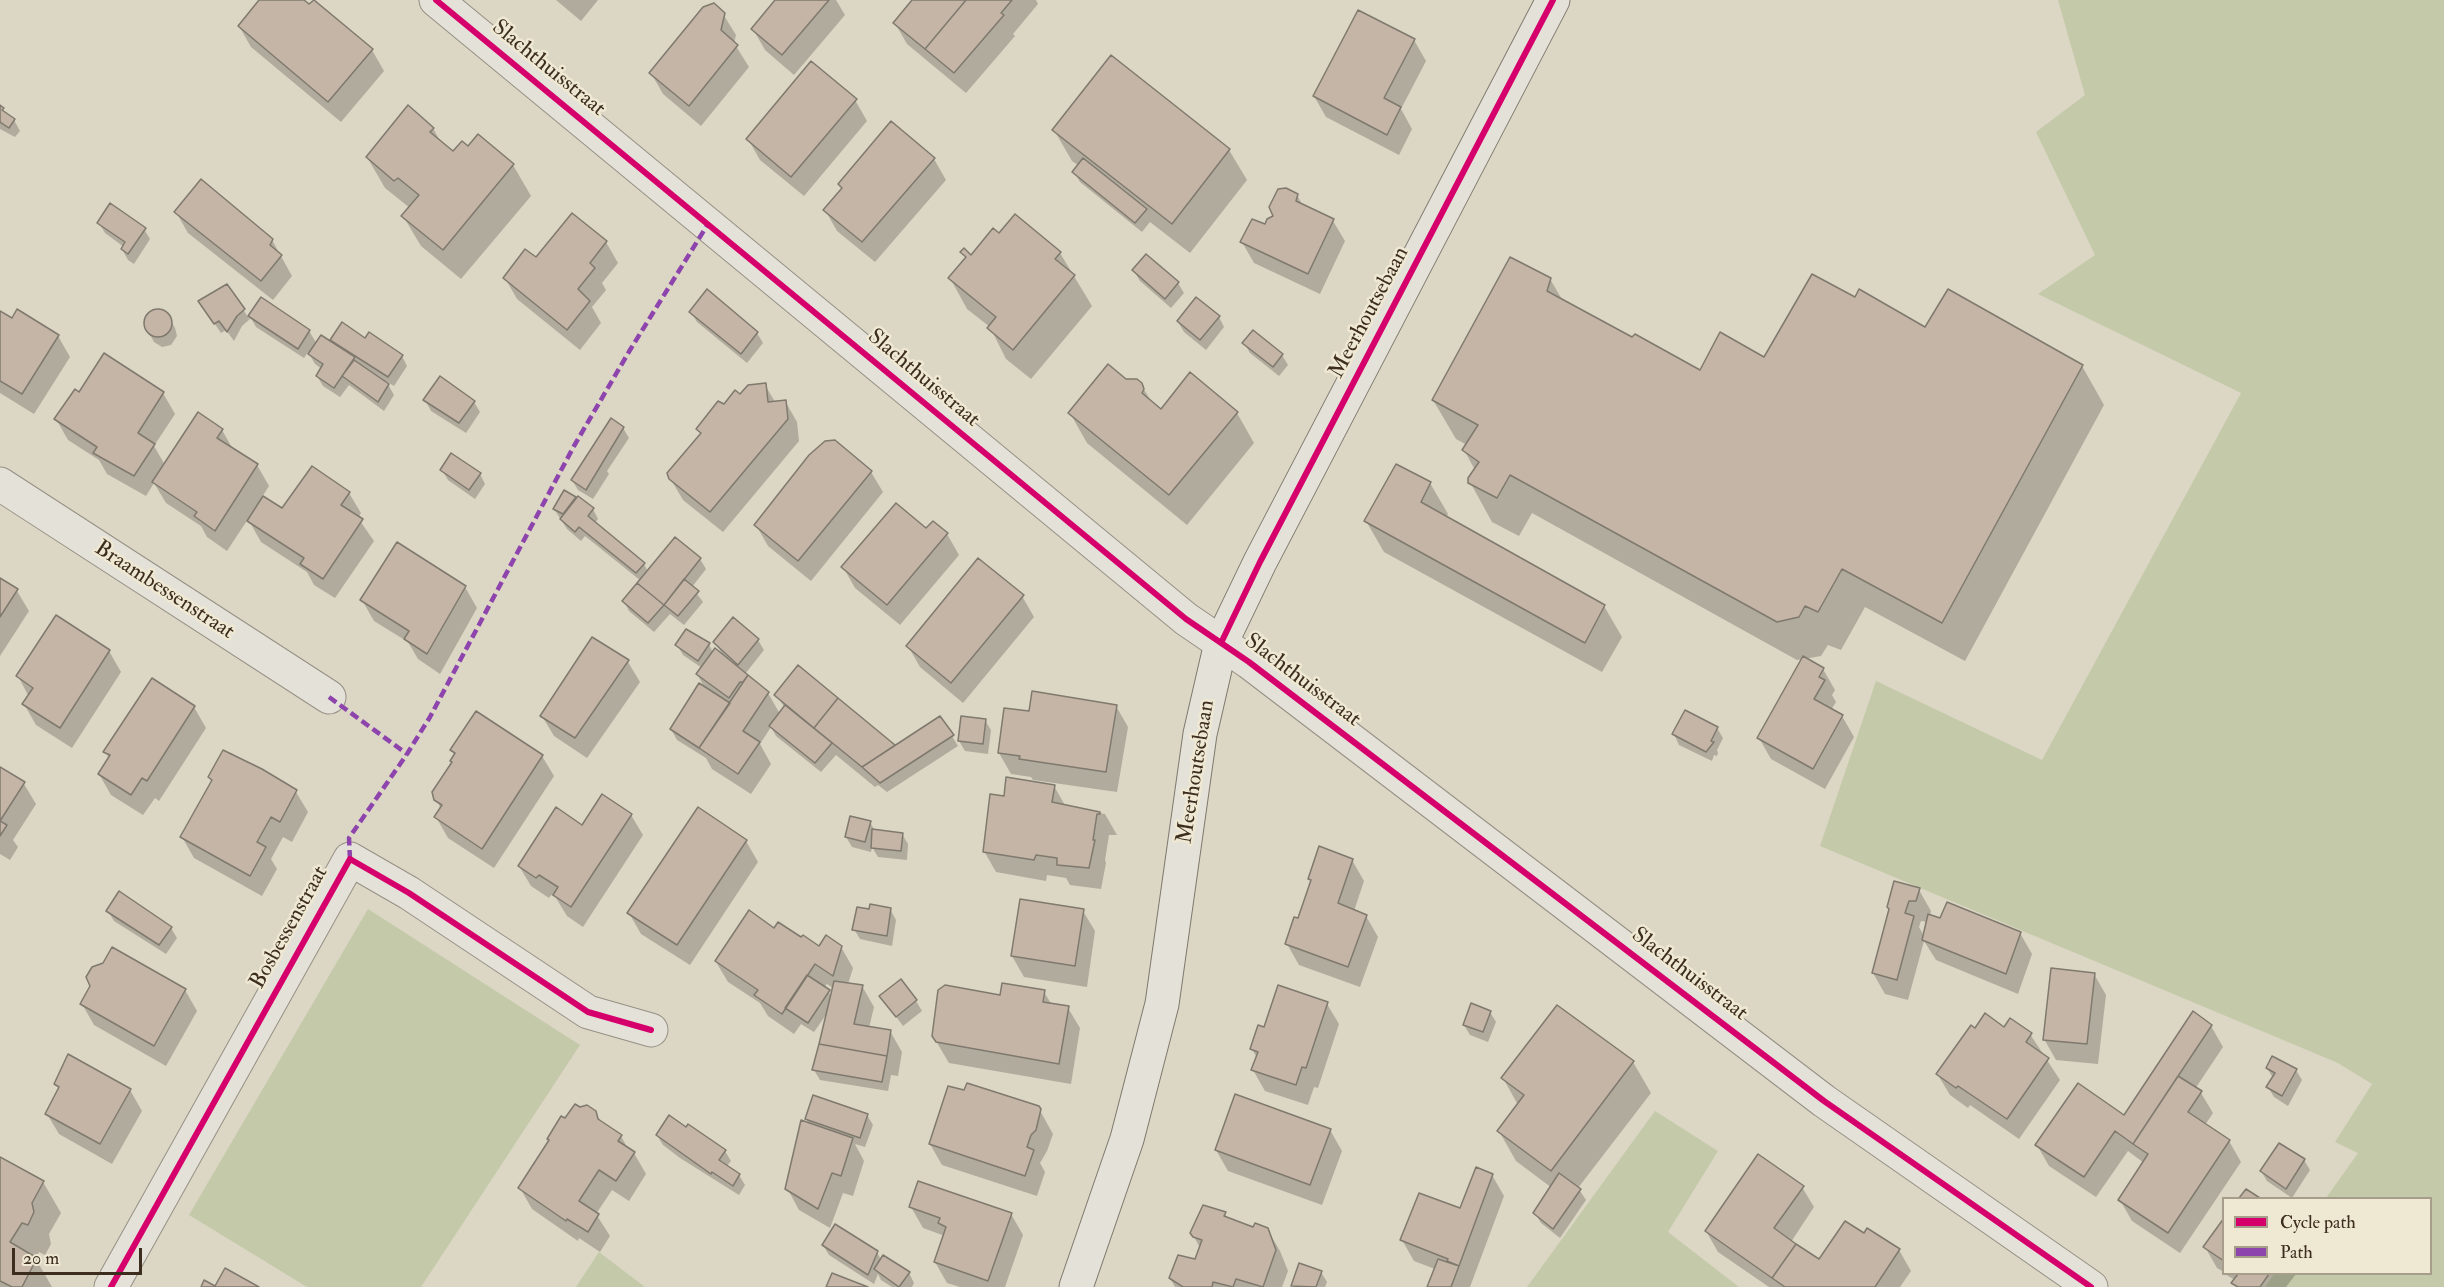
<!DOCTYPE html>
<style>
body{margin:0}
#map{position:relative;width:2444px;height:1287px;overflow:hidden;background:#dcd6c4;font-family:"IM FELL Double Pica",serif}
canvas{display:block}
.legend{position:absolute;left:2222px;top:1197px;width:210px;height:78px;box-sizing:border-box;background:#efe8d2;border:2px solid #a79d8a;margin:0;padding:8px 10px;list-style:none;font-size:18px;color:#3c2d1f}
.legend li{display:flex;align-items:center;gap:12px;height:30px}
.legend b{width:30px;border:2px solid #a79d8a}
.scale{position:absolute;left:12px;top:1248px;width:130px;height:27px;box-sizing:border-box;border:3px solid #3c2d1f;border-top:0;padding-left:8px;font-size:18px;line-height:21px;white-space:nowrap;color:#3c2d1f;-webkit-text-stroke:4px #efe8d2;paint-order:stroke}
</style>
<div id="map">
<canvas width="2444" height="1287"></canvas>
<ul class="legend">
<li><b style="height:8px;background:#d6006c"></b>Cycle path</li>
<li><b style="height:8px;background:#8e44ad"></b>Path</li>
</ul>
<div class="scale">20 m</div>
</div>
<script>
const g = document.querySelector('canvas').getContext('2d');
g.lineJoin = 'round';
function paint(path, color) { g.fillStyle = color; g.fill(path, 'evenodd'); }
const shape = rows => new Path2D(rows.map(r => 'M' + r).join(''));
function strokePath(path, color, width, dash) { g.strokeStyle = color; g.lineWidth = width; g.lineCap = dash ? 'butt' : 'round'; g.setLineDash(dash || []); g.stroke(path); }
function drawText(font, color, halo, rows, align = 'center') {
  g.font = font + ' "IM FELL Double Pica",serif'; g.lineWidth = 5; g.setLineDash([]); g.textBaseline = 'middle'; g.strokeStyle = halo; g.fillStyle = color; for (const [text, x, y, turn = 0] of rows) {
    g.save(); g.translate(x, y); g.rotate((+turn || 0) * Math.PI / 180); g.textAlign = isNaN(turn) ? turn : align; if (halo) g.strokeText(text, 0, 0); g.fillText(text, 0, 0); g.restore();
  }
}
const green = shape([
 [2058,0,2444,0,2444,1287,2265,1287,2274,1274,2430,1274,2430,1198,2326,1198,2358,1153,2335,1142,2372,1084,2338,1063,1820,846,1876,681,2042,760,2241,393,2038,294,2095,255,2036,132,2085,95],
 [368,909,580,1045,421,1287,307,1287,189,1215],
 [1655,1111,1718,1151,1668,1232,1739,1287,1527,1287],
 [599,1252,645,1287,576,1287]
]);
const shadow = shape([
 [261,0,302,0,372,50,384,71,341,122,251,47,239,26],
 [556,0,598,0,581,21],
 [777,0,836,0,845,15,794,75,765,50,753,29],
 [914,0,1036,0,1038,4,1013,34,1015,36,966,93,907,44,895,23],
 [723,14,736,35,734,43,749,67,701,126,663,94,651,73],
 [1414,40,1426,61,1401,109,1412,129,1399,155,1326,117,1314,96],
 [855,100,867,121,804,196,760,160,748,139],
 [0,107,14,120,20,131,15,137,0,129],
 [433,128,441,143,453,153,468,148,513,165,531,196,461,279,421,246,403,216,410,208,385,188,367,157],
 [1054,130,1229,150,1247,180,1190,253,1150,222,1142,232,1080,182,1074,172,1079,166,1072,161],
 [934,159,946,180,875,262,837,231,825,210],
 [1297,195,1303,206,1333,221,1345,241,1320,294,1254,263,1242,242,1265,226],
 [176,212,272,240,292,276,273,300,188,233],
 [99,223,144,229,150,239,134,264,128,260,122,249,124,247,105,233],
 [1000,235,1060,253,1092,306,1031,379,1006,359,990,327,967,309,950,278,966,259,962,252,972,257],
 [606,242,618,263,602,283,606,290,592,307,601,323,580,350,517,299,505,278,536,259],
 [1134,271,1178,283,1184,293,1171,308,1140,281],
 [1550,279,1563,301,1633,339,1701,372,1764,359,1855,299,1925,329,2082,366,2104,405,1965,661,1865,607,1841,650,1828,645,1821,656,1804,659,1823,669,1835,690,1832,695,1836,702,1831,710,1842,716,1854,737,1825,789,1771,759,1759,738,1803,659,1797,660,1532,513,1519,536,1492,522,1470,482,1475,470,1464,450,1467,445,1456,439,1433,400],
 [261,300,309,331,317,344,330,343,342,325,366,340,402,356,407,366,394,386,386,381,394,395,384,411,349,385,340,397,323,386,317,376,322,369,315,364,308,352,304,358,256,327,251,318,242,326,234,341,226,330,221,333,206,311,243,309,249,319],
 [159,311,169,317,175,328,177,336,171,345,162,347,154,342,148,331,145,321,150,313],
 [691,312,757,333,763,343,747,363,697,322],
 [0,313,12,321,58,336,70,357,34,414,0,393],
 [1219,317,1224,327,1206,350,1184,332,1178,322],
 [1244,343,1282,355,1288,365,1279,376,1250,353],
 [105,355,163,393,175,414,154,446,165,465,222,430,234,451,257,465,269,486,262,497,282,511,349,493,361,513,358,518,374,541,335,598,314,585,307,572,261,542,248,519,227,551,207,537,201,526,166,503,154,483,146,496,107,474,99,460,68,440,56,419,80,394],
 [1126,381,1141,384,1152,403,1161,411,1237,413,1254,443,1187,525,1087,443,1070,413],
 [765,385,775,402,785,401,797,422,799,441,723,532,683,500,670,478,701,435,698,429,724,406],
 [425,400,474,402,480,412,466,433,431,411],
 [623,428,629,438,607,471,609,474,593,499,578,490,572,480],
 [442,470,480,474,485,484,475,499,448,480],
 [871,472,883,492,811,581,768,546,756,525],
 [1430,483,1448,514,1446,518,1604,606,1622,637,1602,672,1384,552,1366,521],
 [564,492,593,509,598,519,595,523,644,564,648,572,700,559,706,569,692,587,703,602,684,625,670,614,654,632,629,611,624,601,641,581,585,536,581,541,567,529,554,509],
 [927,531,947,534,959,555,900,625,855,588,843,567],
 [0,580,17,591,29,611,0,656],
 [465,587,477,608,440,674,418,659,408,642,374,621,362,600],
 [1022,596,1034,617,963,703,920,667,908,646],
 [758,640,764,650,745,674,768,693,780,714,785,708,776,695,799,667,895,748,952,736,958,746,887,792,878,785,875,787,836,755,821,772,776,736,771,727,760,744,771,764,751,794,712,769,706,758,677,740,671,729,706,690,697,674,702,668,683,655,677,645,709,644,713,653,722,654,715,642],
 [109,651,121,672,72,748,36,725,24,704,29,697,18,676],
 [628,662,640,682,587,758,554,736,542,716],
 [153,680,194,707,206,728,159,801,155,798,143,815,111,795,99,774,109,758,105,752],
 [1116,706,1128,727,1117,792,1033,780,1031,777,1011,774,999,753,1030,713],
 [985,720,991,730,988,754,965,751,959,741],
 [1717,728,1723,738,1717,750,1718,753,1717,756,1714,755,1712,761,1679,745,1674,734],
 [452,750,542,756,554,776,494,868,448,838,436,817,441,809,436,799,455,756],
 [0,768,24,784,36,804,13,840,18,847,10,860,0,854],
 [209,777,296,792,308,812,292,842,283,837,271,859,277,869,262,896,194,858,182,837,212,783],
 [1054,786,1066,807,1105,814,1117,835,1109,835,1105,860,1106,863,1101,889,1070,885,1066,878,1047,875,1046,881,996,872,984,851,1005,798],
 [631,815,643,835,583,927,567,916,556,898,551,895,549,898,531,886,519,866,582,827],
 [870,822,875,831,902,834,908,844,907,860,878,857,872,847,871,852,852,847,846,837],
 [746,841,758,862,690,965,641,934,629,913],
 [1352,860,1364,881,1354,911,1366,916,1378,937,1360,987,1299,965,1287,944,1299,920,1312,883,1309,878],
 [1919,890,1931,911,1930,916,1940,920,2020,933,2032,954,2018,994,1936,960,1924,941,1908,1000,1885,994,1873,973,1890,910],
 [1921,921,1928,922,1924,936,1919,927],
 [890,909,896,920,892,946,860,939,854,929,870,911],
 [108,911,171,928,177,938,166,954,114,921],
 [1083,911,1095,931,1087,987,1024,977,1012,956],
 [775,930,820,948,841,947,853,968,848,984,862,986,874,1007,869,1028,890,1031,902,1052,898,1076,891,1075,888,1091,820,1080,814,1070,828,1012,814,1032,801,1024,794,1034,768,1016,760,1003,728,982,716,962],
 [827,984,834,989,832,996,824,988],
 [2094,974,2106,995,2098,1064,2056,1060,2044,1039],
 [92,986,185,990,197,1011,166,1066,94,1025,82,1004],
 [1044,992,1052,1005,1068,1008,1080,1028,1071,1084,949,1063,933,1036,1001,996],
 [881,996,916,1001,922,1011,903,1026],
 [1327,1004,1339,1024,1318,1088,1314,1087,1308,1105,1265,1091,1253,1070,1257,1058,1252,1049,1265,1029],
 [1490,1012,1496,1022,1488,1042,1470,1035,1464,1025],
 [2211,1026,2223,1047,2195,1089,2201,1093,2213,1113,2205,1125,2229,1141,2241,1162,2180,1253,2132,1221,2120,1200,2144,1163,2128,1151,2096,1197,2049,1166,2037,1145,2124,1117],
 [2004,1029,2030,1034,2060,1080,2019,1139,1970,1105,1968,1108,1950,1095,1938,1075,1975,1030],
 [1633,1062,1651,1093,1578,1188,1586,1200,1560,1238,1541,1223,1535,1213,1552,1188,1516,1161,1499,1131,1518,1105,1503,1078],
 [2267,1068,2296,1070,2302,1080,2288,1106,2274,1097,2268,1087,2273,1078],
 [56,1084,130,1090,142,1111,112,1164,59,1134,47,1114,60,1090],
 [1038,1107,1053,1134,1047,1151,1040,1163,1045,1172,1037,1196,942,1165,930,1144],
 [595,1112,602,1123,621,1136,628,1149,634,1153,646,1174,629,1201,612,1190,596,1214,610,1236,600,1252,579,1238,578,1241,532,1209,520,1188,565,1120],
 [867,1115,873,1125,865,1147,855,1144,864,1161,853,1196,843,1193,830,1228,799,1210,787,1188,810,1125,806,1119],
 [1330,1130,1342,1151,1322,1205,1228,1171,1216,1150],
 [657,1135,725,1151,731,1161,726,1167,739,1175,745,1185,739,1195,680,1158,663,1145],
 [0,1158,43,1182,61,1213,49,1234,51,1244,45,1255,39,1252,36,1259,52,1287,0,1287],
 [2304,1160,2310,1170,2292,1198,2267,1181,2261,1171],
 [1492,1175,1504,1196,1470,1287,1428,1287,1435,1269,1414,1261,1402,1240,1460,1210],
 [1802,1187,1814,1207,1791,1242,1820,1261,1864,1235,1899,1250,1911,1271,1900,1287,1769,1287,1718,1252,1706,1231],
 [911,1207,1011,1214,1023,1235,1005,1287,960,1287,947,1283,935,1262,945,1236,923,1228],
 [1225,1214,1228,1219,1254,1229,1267,1229,1280,1251,1288,1271,1282,1287,1175,1287,1170,1278,1196,1260,1200,1248,1192,1233],
 [2224,1222,2224,1272,2217,1268,2205,1247],
 [823,1245,877,1252,881,1260,909,1273,914,1283,912,1287,892,1287,881,1280,878,1274,874,1284,829,1255],
 [1321,1272,1327,1282,1325,1287,1293,1286],
 [2225,1274,2296,1274,2286,1287,2236,1287,2233,1283,2235,1280]
]);
const building = shape([
 [259,0,304,0,309,4,314,0,373,49,328,102,238,26,259,0],
 [775,0,829,0,782,55,751,29,775,0],
 [912,0,966,0,925,49,893,23,912,0],
 [966,0,1012,0,1001,13,1004,15,954,73,925,49,966,0],
 [714,3,725,13,721,30,738,45,689,106,649,73,703,7,714,3],
 [1358,10,1415,39,1384,98,1401,107,1387,135,1313,96,1358,10],
 [1111,55,1230,149,1172,224,1052,130,1111,55],
 [811,61,857,99,791,177,746,139,811,61],
 [0,105,4,108,2,110,15,119,9,128,0,122,0,105],
 [408,105,434,128,430,132,453,151,462,141,468,146,478,134,514,164,443,250,401,216,419,195,398,178,394,181,366,157,408,105],
 [891,121,935,158,862,242,823,210,842,188,838,184,891,121],
 [1083,158,1147,209,1135,223,1072,172,1083,158],
 [201,179,273,239,270,245,282,255,261,281,174,212,201,179],
 [1286,188,1298,194,1296,201,1334,219,1308,274,1240,242,1252,219,1265,224,1267,219,1273,216,1269,207,1278,189,1286,188],
 [110,203,146,228,128,254,121,249,125,242,97,223,110,203],
 [572,213,607,241,590,263,595,268,578,289,590,301,567,330,503,278,525,249,536,257,572,213],
 [1015,214,1061,252,1055,259,1075,275,1013,350,987,328,996,317,948,278,966,257,960,252,964,248,971,255,993,228,999,233,1015,214],
 [1146,254,1179,282,1165,299,1132,270,1146,254],
 [1510,257,1551,278,1547,291,1632,337,1635,334,1700,370,1720,332,1764,357,1812,274,1855,297,1859,289,1925,327,1948,289,2083,365,1942,623,1842,569,1818,612,1805,606,1799,617,1777,622,1510,475,1497,498,1468,483,1468,478,1479,462,1462,450,1478,425,1432,400,1510,257],
 [227,284,245,309,237,316,227,332,219,321,214,324,198,301,227,284],
 [707,289,758,332,741,354,689,312,707,289],
 [261,297,310,330,298,349,248,316,261,297],
 [1196,297,1220,316,1200,340,1177,321,1196,297],
 [17,309,59,335,22,394,0,381,0,311,12,318,17,309],
 '144 323a14 14 0 1 1 28 0a14 14 0 1 1-28 0Z',
 [342,322,365,338,369,332,403,355,388,377,330,340,342,322],
 [1253,330,1283,354,1273,367,1242,343,1253,330],
 [321,335,355,357,334,388,316,376,323,364,308,354,321,335],
 [104,353,164,392,138,433,155,444,134,476,93,453,97,447,54,419,75,389,79,392,104,353],
 [354,360,389,384,378,402,342,376,354,360],
 [1108,364,1126,379,1137,379,1142,383,1144,389,1142,393,1161,409,1190,372,1238,412,1169,495,1068,413,1108,364],
 [440,376,475,401,459,423,423,400,440,376],
 [766,383,768,402,786,400,788,419,710,512,669,479,667,473,701,433,696,429,718,401,724,404,735,390,740,394,748,385,766,383],
 [198,412,223,429,217,438,258,464,215,531,194,516,197,512,152,482,198,412],
 [611,418,624,427,586,490,571,480,611,418],
 [835,440,872,471,798,561,754,525,809,455,825,441,835,440],
 [451,453,481,473,469,490,440,470,451,453],
 [1396,464,1431,482,1421,502,1605,605,1585,643,1364,521,1396,464],
 [312,466,350,492,341,505,363,519,323,579,300,564,304,558,247,521,263,496,282,508,312,466],
 [564,490,576,497,563,514,553,509,564,490],
 [578,496,594,508,588,516,645,563,636,573,579,527,575,532,560,519,578,496],
 [896,503,926,528,933,521,948,533,887,605,841,567,896,503],
 [675,537,701,558,664,605,637,583,675,537],
 [397,542,466,586,427,654,404,639,409,631,360,600,397,542],
 [978,558,1024,595,951,683,906,646,978,558],
 [0,578,18,589,0,617,0,578],
 [684,579,699,591,678,616,664,605,684,579],
 [637,583,664,605,648,623,622,601,637,583],
 [56,615,110,650,60,728,22,704,33,688,16,676,56,615],
 [733,617,759,639,738,665,713,642,733,617],
 [686,629,710,643,698,661,675,645,686,629],
 [592,637,629,660,575,738,540,716,592,637],
 [715,648,748,675,743,682,740,682,729,698,696,674,715,648],
 [1803,656,1824,668,1819,677,1825,680,1814,699,1843,715,1813,769,1757,738,1803,656],
 [798,665,838,698,814,728,774,695,798,665],
 [748,675,769,692,743,731,760,742,738,774,699,748,748,675],
 [152,678,195,706,147,781,142,778,131,795,98,774,110,755,103,752,152,678],
 [699,683,730,703,699,748,670,729,699,683],
 [1032,691,1117,705,1106,772,1019,759,1020,756,998,753,1004,708,1029,711,1032,691],
 [838,698,895,745,862,767,814,728,838,698],
 [785,705,832,743,815,763,769,726,785,705],
 [1685,710,1718,727,1711,741,1714,742,1706,752,1672,734,1685,710],
 [476,711,543,755,482,849,434,817,442,805,434,800,432,792,452,762,450,761,455,753,450,750,476,711],
 [940,716,954,735,880,783,862,767,940,716],
 [961,716,986,719,983,744,958,741,961,716],
 [223,750,262,769,297,790,280,822,271,817,257,842,266,847,250,876,180,837,212,780,208,777,223,750],
 [0,767,25,782,0,821,7,825,0,836,0,767],
 [1006,777,1055,785,1052,802,1100,812,1100,814,1097,814,1093,840,1095,840,1089,868,1057,865,1057,858,1036,855,1034,860,983,852,990,794,1004,796,1006,777],
 [602,794,632,814,571,907,553,895,558,887,539,875,536,878,518,866,556,807,582,825,602,794],
 [698,807,747,840,677,945,627,913,698,807],
 [850,816,871,821,865,842,845,837,850,816],
 [872,829,903,833,901,851,871,848,872,829],
 [1319,846,1353,859,1338,903,1367,915,1348,967,1285,944,1294,917,1298,918,1311,880,1308,879,1319,846],
 [1894,881,1920,888,1916,901,1909,901,1905,913,1914,916,1897,980,1872,973,1889,909,1887,907,1894,881],
 [119,891,172,927,159,945,106,911,119,891],
 [1020,899,1084,909,1075,966,1011,956,1020,899],
 [1947,902,2021,932,2006,974,1922,940,1928,914,1940,918,1947,902],
 [870,904,891,908,887,936,852,930,857,907,869,909,870,904],
 [749,910,774,928,778,922,801,937,803,935,819,946,826,935,842,946,833,976,815,964,782,1014,754,995,758,990,715,961,749,910],
 [112,947,186,989,154,1046,80,1004,90,986,86,977,92,967,103,963,112,947],
 [2051,968,2095,973,2087,1044,2043,1040,2051,968],
 [807,975,830,990,808,1023,785,1008,807,975],
 [901,979,917,1000,896,1017,879,996,901,979],
 [834,981,863,985,854,1024,891,1030,887,1056,819,1044,834,981],
 [1002,983,1045,990,1043,1002,1069,1006,1059,1064,936,1042,932,1036,938,990,945,985,1000,995,1002,983],
 [1278,985,1328,1002,1306,1068,1302,1067,1296,1085,1251,1070,1258,1052,1250,1049,1258,1025,1264,1027,1278,985],
 [1471,1003,1491,1011,1483,1032,1463,1025,1471,1003],
 [1557,1005,1634,1061,1551,1171,1497,1131,1524,1095,1501,1078,1557,1005],
 [2193,1011,2212,1025,2133,1144,2115,1131,2084,1177,2035,1145,2078,1083,2124,1115,2193,1011],
 [1985,1013,2004,1027,2010,1018,2032,1033,2026,1042,2049,1058,2007,1119,1958,1086,1956,1088,1936,1074,1971,1025,1975,1028,1985,1013],
 [819,1044,887,1056,882,1082,812,1070,819,1044],
 [68,1054,131,1089,100,1144,45,1114,59,1087,54,1084,68,1054],
 [2272,1056,2297,1069,2282,1096,2266,1087,2275,1073,2266,1068,2272,1056],
 [2178,1076,2202,1091,2188,1112,2230,1140,2168,1233,2118,1200,2148,1154,2133,1144,2178,1076],
 [967,1083,1039,1106,1041,1109,1036,1130,1031,1135,1027,1147,1034,1150,1025,1176,929,1144,948,1086,964,1090,967,1083],
 [1235,1094,1331,1129,1310,1185,1215,1150,1235,1094],
 [813,1095,868,1114,860,1138,805,1119,813,1095],
 [575,1104,580,1107,587,1105,596,1111,598,1119,622,1135,618,1141,635,1152,616,1181,599,1170,579,1201,599,1214,588,1232,567,1219,566,1221,518,1188,549,1140,547,1139,561,1116,565,1118,575,1104],
 [669,1115,686,1127,688,1124,726,1150,719,1160,740,1174,733,1186,712,1172,711,1174,656,1135,669,1115],
 [801,1120,853,1138,841,1176,832,1173,818,1209,785,1189,801,1120],
 [2279,1143,2305,1159,2286,1189,2260,1171,2279,1143],
 [1758,1154,1804,1186,1774,1228,1796,1244,1772,1278,1705,1231,1758,1154],
 [0,1157,44,1181,32,1203,34,1212,28,1225,22,1223,10,1242,37,1258,22,1287,12,1287,0,1281,0,1157],
 [1476,1167,1493,1174,1459,1266,1447,1261,1448,1259,1400,1240,1419,1193,1460,1208,1476,1167],
 [1559,1173,1581,1189,1553,1229,1533,1213,1559,1173],
 [918,1181,1012,1213,988,1281,934,1262,946,1227,938,1223,940,1218,909,1207,918,1181],
 [2246,1189,2260,1198,2239,1198,2246,1189],
 [1203,1205,1226,1212,1224,1216,1253,1227,1255,1223,1268,1228,1276,1250,1263,1287,1236,1279,1233,1287,1213,1282,1212,1287,1183,1287,1169,1278,1178,1255,1195,1259,1202,1240,1193,1237,1190,1233,1203,1205],
 [2224,1218,2224,1261,2203,1247,2224,1218],
 [1845,1221,1864,1233,1867,1228,1900,1249,1875,1287,1785,1287,1772,1278,1796,1244,1819,1259,1845,1221],
 [835,1224,878,1251,868,1275,822,1245,835,1224],
 [883,1255,910,1272,899,1287,874,1269,883,1255],
 [1438,1259,1459,1266,1451,1287,1427,1287,1438,1259],
 [1299,1263,1322,1271,1316,1287,1291,1286,1299,1263],
 [225,1268,259,1287,201,1287,204,1280,215,1286,225,1268],
 [832,1273,868,1287,826,1287,832,1273],
 [2238,1274,2269,1274,2260,1287,2238,1287,2231,1283,2238,1274]
]);
const street = shape([
 [436,0,1186,619,1249,662,1824,1101,2091,1287],
 [0,484,329,697],
 [111,1287,350,859,409,893,588,1012,651,1030]
]);
const secondary = shape([
 [1076,1287,1127,1139,1162,1004,1200,734,1221,643,1260,562,1553,0]
]);
const quiet = shape([
 [329,697,407,754],
 [350,859,349,838,407,754,430,717,574,446,630,350,708,224]
]);
const cycleway = shape([
 [436,0,1186,619,1249,662,1824,1101,2091,1287],
 [1221,643,1260,562,1553,0],
 [111,1287,350,859,409,893,588,1012,651,1030]
]);
const streetNames = [
 ["Slachthuisstraat",548,69,39],
 ["Meerhoutsebaan",1370,313,-62],
 ["Slachthuisstraat",923,379,40],
 ["Braambessenstraat",164,591,33],
 ["Slachthuisstraat",1302,681,37],
 ["Meerhoutsebaan",1197,772,-81],
 ["Bosbessenstraat",290,928,-61],
 ["Slachthuisstraat",1689,975,37]
];
paint(green, '#c4caa9');
paint(shadow, '#0003');
paint(building, '#c5b5a6');
strokePath(building, '#7f796e', 1.5);
strokePath(street, '#969085', 35);
strokePath(secondary, '#7f796e', 35);
strokePath(street, '#e4e1d8', 33);
strokePath(secondary, '#e4e1d8', 33);
strokePath(quiet, '#8e44ad', 4.5, [9, 4.5]);
strokePath(cycleway, '#d6006c', 6);
drawText('22px', '#3c2d1f', '#efe8d2', streetNames);
</script>
